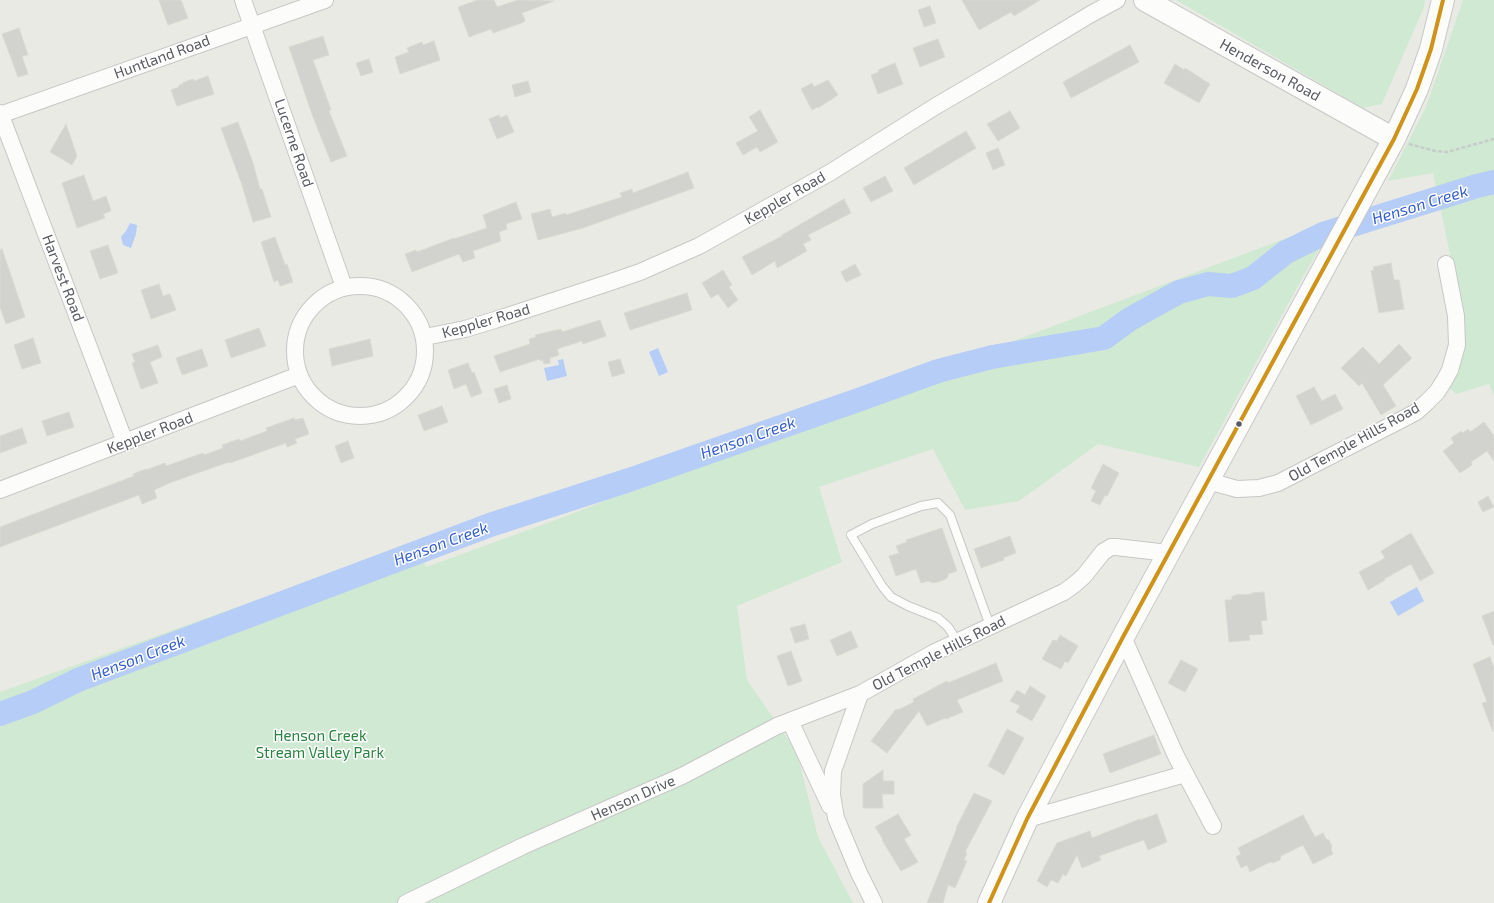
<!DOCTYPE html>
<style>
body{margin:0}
canvas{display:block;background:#eaeae4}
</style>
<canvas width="1494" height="903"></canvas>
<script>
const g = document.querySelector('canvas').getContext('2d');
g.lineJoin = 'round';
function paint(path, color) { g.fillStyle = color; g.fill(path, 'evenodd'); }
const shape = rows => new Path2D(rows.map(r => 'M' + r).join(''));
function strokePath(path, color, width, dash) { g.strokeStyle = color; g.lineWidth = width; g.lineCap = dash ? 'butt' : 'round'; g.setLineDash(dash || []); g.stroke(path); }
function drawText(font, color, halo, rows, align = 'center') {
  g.font = font + ' "Exo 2",sans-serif'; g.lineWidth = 3; g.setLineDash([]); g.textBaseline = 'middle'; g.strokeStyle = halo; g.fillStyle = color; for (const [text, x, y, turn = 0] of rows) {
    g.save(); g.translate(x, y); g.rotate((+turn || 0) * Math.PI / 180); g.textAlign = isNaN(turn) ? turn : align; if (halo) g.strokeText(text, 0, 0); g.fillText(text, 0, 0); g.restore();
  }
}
const green = shape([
 [1176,0,1425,0,1424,7,1382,104,1363,108],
 [1463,0,1494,0,1494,396,1489,384,1456,394,1446,385,1459,297,1433,173,1388,181,1426,107],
 [1337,219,1304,275,1199,467,1098,444,1019,501,965,510,933,449,819,487,842,562,737,606,747,680,797,752,818,837,853,903,0,903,0,692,310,581,365,565,419,546,426,567,561,518,987,351]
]);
const water = shape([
 [130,223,137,225,136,234,131,248,123,245,121,237,126,231],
 [658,348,668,372,659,376,649,352],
 [563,359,567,376,547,381,544,368,559,365,558,360],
 [1417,587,1424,601,1398,616,1390,602]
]);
const river = shape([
 [0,714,33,702,78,680,490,525,629,480,861,399,938,371,992,357,1104,338,1130,319,1179,292,1208,284,1232,286,1253,278,1286,252,1323,234,1477,186,1494,182]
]);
const building = shape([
 [159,0,181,0,188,18,168,25,159,0],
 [478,0,494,0,497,7,518,0,554,1,522,13,525,20,524,22,493,33,491,29,469,37,458,7,478,0],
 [962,0,1040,0,1014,16,1011,12,979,30,962,0],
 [930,6,936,23,924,27,918,10,930,6],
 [19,28,28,55,22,56,28,74,18,77,2,34,19,28],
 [323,36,329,55,313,60,331,110,329,111,347,156,331,162,313,117,289,47,323,36],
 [938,39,945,57,920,67,913,48,938,39],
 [434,41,440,60,400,74,395,57,409,52,407,48,422,42,423,45,434,41],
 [1130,45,1139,62,1071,98,1063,82,1130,45],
 [369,59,373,72,361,76,356,63,369,59],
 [895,63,903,84,878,94,871,75,879,72,878,70,895,63],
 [1175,64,1184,70,1185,68,1210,84,1199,103,1164,83,1175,64],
 [208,76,214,94,177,106,171,90,179,87,179,85,183,84,182,83,193,79,194,81,208,76],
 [828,80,838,95,818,108,817,107,812,110,801,89,812,83,814,87,828,80],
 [528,81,531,92,515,97,512,85,528,81],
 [760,110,778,142,760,152,757,147,743,155,736,143,758,131,749,117,760,110],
 [1010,111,1020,128,998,141,987,124,1010,111],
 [499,115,500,118,507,115,514,132,497,139,489,119,499,115],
 [238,122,253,163,260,189,262,189,271,217,253,222,242,185,221,128,238,122],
 [66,124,77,156,72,165,50,152,66,124],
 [966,131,976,148,914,185,904,168,966,131],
 [998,148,1005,165,993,170,986,153,998,148],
 [688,172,694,188,583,228,538,240,531,214,550,209,552,217,566,213,566,215,622,197,620,193,632,189,633,193,688,172],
 [84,175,93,201,106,196,111,211,103,214,105,218,77,228,62,183,84,175],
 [885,176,893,191,871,202,863,188,885,176],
 [844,199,851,213,808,235,811,240,803,244,807,251,777,268,775,261,752,275,742,257,782,236,782,235,844,199],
 [516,202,522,219,506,224,507,229,499,232,501,241,473,251,475,258,463,262,459,254,412,272,405,254,416,250,417,252,454,238,454,239,487,228,483,215,516,202],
 [275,237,285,265,287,264,293,282,280,286,278,280,274,282,261,242,275,237],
 [108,245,118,273,100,279,90,251,108,245],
 [2,249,25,317,6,324,0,307,0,250,2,249],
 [1391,263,1394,280,1399,280,1404,309,1379,313,1371,271,1374,270,1373,267,1391,263],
 [855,264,861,275,846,282,841,272,855,264],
 [723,270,732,285,729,287,738,300,728,308,718,294,711,298,702,283,723,270],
 [159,284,163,296,170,294,176,310,151,319,141,290,159,284],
 [687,293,692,310,630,330,624,313,687,293],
 [600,320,606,336,583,344,582,341,557,349,559,355,550,358,550,363,544,364,543,360,540,361,540,359,500,372,494,356,530,344,529,339,536,337,535,335,561,329,562,332,600,320],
 [259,328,266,346,231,358,225,340,259,328],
 [33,338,41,363,22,369,14,345,33,338],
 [370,339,373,356,332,366,329,349,370,339],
 [1399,344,1412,358,1383,385,1396,406,1381,415,1362,383,1359,386,1341,368,1363,347,1379,364,1399,344],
 [158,345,162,357,150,362,158,383,141,389,132,363,135,362,132,354,158,345],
 [202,349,208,366,182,375,176,358,202,349],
 [620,359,625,373,612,377,608,362,620,359],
 [468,363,472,373,474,372,482,393,471,397,466,384,454,389,448,370,468,363],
 [507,385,511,399,499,403,494,389,507,385],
 [1314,387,1322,401,1335,394,1343,409,1311,425,1296,396,1314,387],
 [442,406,448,422,424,431,418,415,442,406],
 [69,412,74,427,47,436,42,421,69,412],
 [294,418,295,420,303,418,309,434,295,439,297,443,287,447,286,443,230,463,229,462,172,482,154,490,157,498,142,504,139,495,0,547,0,527,134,476,133,474,146,469,146,470,165,463,166,466,203,453,204,455,223,448,222,445,239,439,240,441,267,431,266,428,294,418],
 [1484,422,1494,436,1494,461,1487,451,1471,462,1472,465,1460,473,1443,451,1454,443,1451,438,1461,431,1463,433,1468,429,1470,432,1484,422],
 [22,428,27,443,0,453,0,436,22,428],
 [348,441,354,458,341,463,335,446,348,441],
 [1103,464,1119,473,1107,496,1105,495,1100,505,1091,501,1096,491,1091,488,1103,464],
 [1488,496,1494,507,1483,512,1478,502,1488,496],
 [942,528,957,571,948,574,948,577,944,580,934,583,928,581,921,583,916,569,896,576,889,556,899,553,896,546,907,542,906,540,942,528],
 [1411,533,1434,573,1420,581,1411,564,1384,579,1385,580,1368,590,1359,572,1385,558,1381,551,1411,533],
 [1010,536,1016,553,1003,558,1004,560,981,568,974,549,1010,536],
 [1264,592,1267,620,1261,621,1263,634,1249,635,1250,640,1229,642,1225,600,1232,600,1232,596,1235,596,1235,595,1252,594,1252,593,1264,592],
 [1494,611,1494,645,1493,645,1482,616,1494,611],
 [805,624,809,639,795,643,790,628,805,624],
 [851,631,858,647,837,656,830,640,851,631],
 [1060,635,1078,646,1068,663,1065,661,1061,669,1042,659,1053,640,1057,641,1060,635],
 [791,651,802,681,788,686,777,656,791,651],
 [1490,657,1494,668,1493,732,1482,703,1487,702,1473,664,1490,657],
 [1181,660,1198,669,1185,692,1168,683,1181,660],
 [996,663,1003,681,957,700,963,712,946,719,945,718,927,726,919,711,887,753,871,741,896,709,898,710,914,702,913,699,947,681,948,683,996,663],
 [1030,686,1046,696,1032,721,1016,712,1020,706,1010,701,1017,690,1025,695,1030,686],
 [1007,729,1024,738,1004,775,988,766,1007,729],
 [1154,735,1161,754,1110,773,1103,754,1154,735],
 [883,770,883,781,894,781,894,794,882,794,883,808,863,808,863,784,883,770],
 [974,793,992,801,965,852,967,853,964,860,967,861,955,888,948,885,943,903,927,903,957,828,956,828,974,793],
 [898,814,911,835,904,839,918,862,901,871,882,840,883,839,875,827,898,814],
 [1157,814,1167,842,1148,850,1144,840,1099,856,1101,860,1082,868,1077,855,1066,876,1063,874,1058,883,1051,880,1047,887,1037,881,1057,843,1090,831,1092,838,1140,819,1140,820,1157,814],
 [1303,815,1315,837,1323,833,1326,839,1329,840,1332,846,1331,849,1333,854,1313,864,1303,845,1281,856,1280,860,1273,863,1270,862,1250,872,1247,865,1241,868,1236,857,1241,854,1238,848,1303,815]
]);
const path = shape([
 [1409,144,1435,151,1447,152,1494,139]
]);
const lane = shape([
 [957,641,948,627,938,618,908,606,891,597,882,586,851,535,872,524,921,506,938,503,950,515,990,626]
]);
const street = shape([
 [243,0,344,287],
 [0,113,125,442],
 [0,115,325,0],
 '295 351a65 65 0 1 1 130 0a65 65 0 1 1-130 0Z',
 [425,337,465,329,495,320,608,283,640,272,699,246,831,172,936,106,996,71,1091,14,1117,0],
 [1208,481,1237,489,1259,488,1278,483,1401,420,1416,412,1427,402,1437,392,1444,381,1450,370,1457,345,1456,316,1446,264],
 [0,490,299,375],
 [1123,637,1176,756,1213,826],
 [790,721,830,806],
 [1027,819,1185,774],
 [406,903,523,846,682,776,777,726,860,694],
 [874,903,859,873,836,818,832,795,833,771,860,694,933,653,1064,592,1075,584,1084,576,1103,552,1111,547,1116,547,1168,553]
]);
const secondary = shape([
 [1145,0,1394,139],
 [989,903,1027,819,1123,637,1394,139,1417,89,1431,49,1443,0]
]);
const bus1 = shape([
 [989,903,1027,819,1123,637,1394,139,1417,89,1431,49,1443,0]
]);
const markers = [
 [1239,424,3.5,"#595b63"]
];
const streetNames = [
 ["Huntland Road",162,57,-20],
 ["Henderson Road",1270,70,29],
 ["Lucerne Road",294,143,71],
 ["Keppler Road",785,198,-30],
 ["Harvest Road",63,278,69],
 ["Keppler Road",486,321,-16],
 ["Keppler Road",150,433,-21],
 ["Old Temple Hills Road",1354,442,-29],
 ["Old Temple Hills Road",939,653,-27],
 ["Henson Drive",633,798,-24]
];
const parkNames = [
 ["Henson Creek",320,736],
 ["Stream Valley Park",320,753]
];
const waterNames = [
 ["Henson Creek",1420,205,-17],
 ["Henson Creek",748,438,-19],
 ["Henson Creek",441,544,-20],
 ["Henson Creek",138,658,-21]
];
paint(green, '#d0e9d2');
paint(water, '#b6cdf7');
strokePath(river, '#b6cdf7', 24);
paint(building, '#d2d2ce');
strokePath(building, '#dad9d3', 1);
strokePath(lane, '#c7c7c7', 10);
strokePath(street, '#c7c7c7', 18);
strokePath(secondary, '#c7c7c7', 24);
strokePath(path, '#c6ccca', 2.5, [4, 2]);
strokePath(lane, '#fcfcfb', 8);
strokePath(street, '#fcfcfb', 16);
strokePath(secondary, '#fcfcfb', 22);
strokePath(bus1, '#d09319', 4);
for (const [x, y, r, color] of markers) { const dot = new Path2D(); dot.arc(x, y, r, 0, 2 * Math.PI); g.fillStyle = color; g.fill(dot); strokePath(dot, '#fff', 1.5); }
drawText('15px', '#595b63', '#fff', streetNames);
drawText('15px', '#2b8241', '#fff', parkNames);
drawText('italic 16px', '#3660ce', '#fff', waterNames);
</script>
